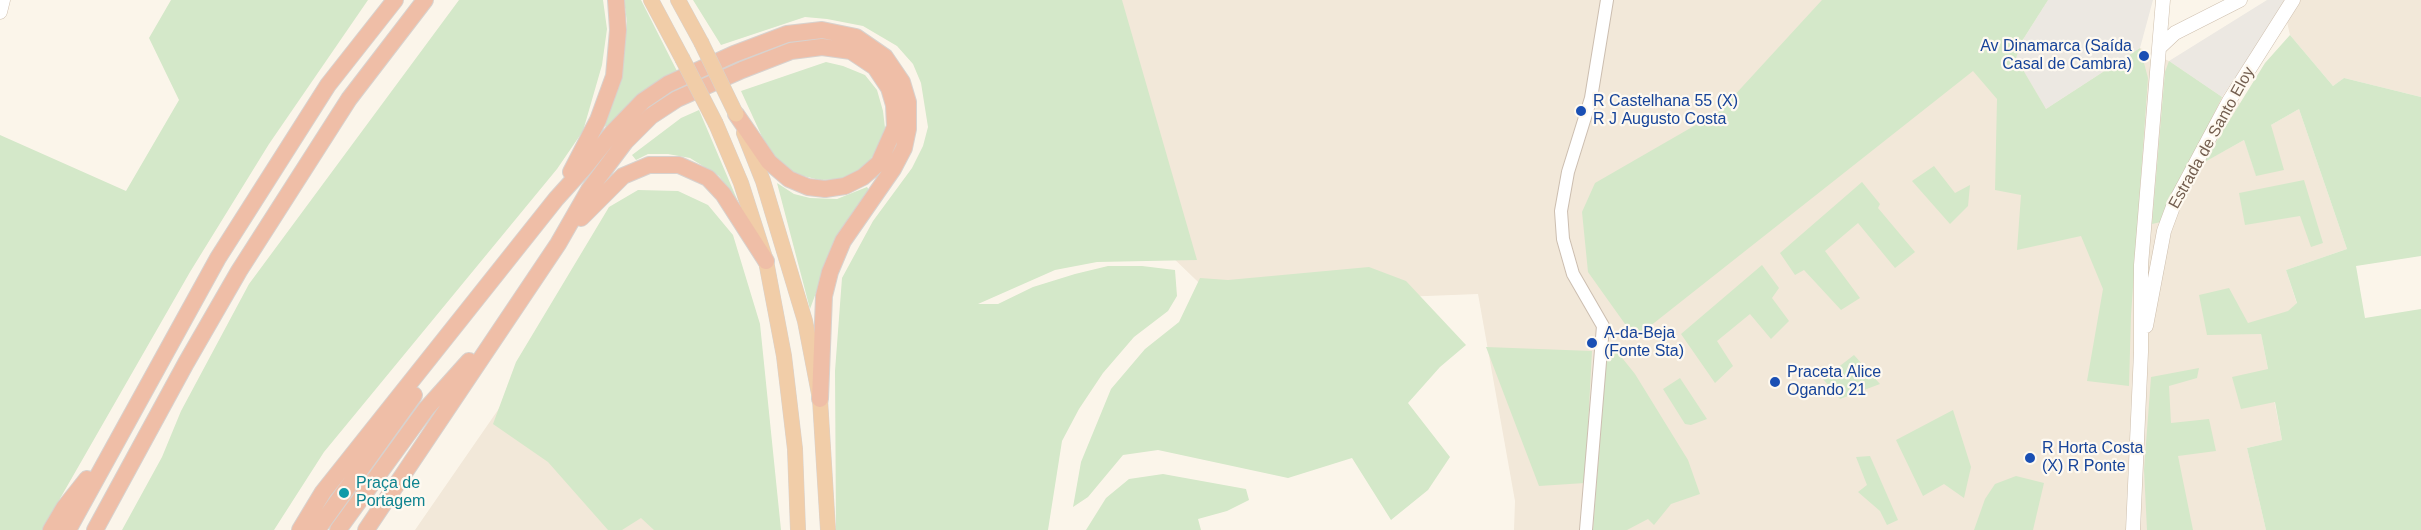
<!DOCTYPE html>
<meta charset="utf-8">
<style>
body{margin:0}
canvas{display:block;background:#fbf5ea}
</style>
<canvas width="2421" height="530"></canvas>
<script>
const g = document.querySelector('canvas').getContext('2d');
g.lineJoin = 'round';
function paint(path, color) { g.fillStyle = color; g.fill(path, 'evenodd'); }
const shape = rows => new Path2D(rows.map(r => 'M' + r).join(''));
function strokePath(path, color, width, dash) { g.strokeStyle = color; g.lineWidth = width; g.lineCap = dash ? 'butt' : 'round'; g.setLineDash(dash || []); g.stroke(path); }
function drawText(font, color, halo, rows, align = 'center') {
  g.font = font + ' Helvetica,sans-serif'; g.lineWidth = 4.5; g.setLineDash([]); g.textBaseline = 'middle'; g.strokeStyle = halo; g.fillStyle = color; for (const [text, x, y, turn = 0] of rows) {
    g.save(); g.translate(x, y); g.rotate((+turn || 0) * Math.PI / 180); g.textAlign = isNaN(turn) ? turn : align; if (halo) g.strokeText(text, 0, 0); g.fillText(text, 0, 0); g.restore();
  }
}
const residential = shape([
 [1092,0,2048,0,2022,41,2046,109,2140,48,2169,61,2222,97,2240,103,2204,162,2244,140,2256,175,2271,125,2299,109,2347,249,2286,270,2297,304,2261,334,2282,440,2247,448,2266,530,1514,530,1515,501,1478,294,1221,304,1142,228],
 [2282,0,2421,0,2421,97,2344,78,2333,86,2290,35],
 [518,381,684,530,415,530]
]);
const industrial = shape([
 [2048,0,2153,0,2140,48,2046,109,2016,58,2022,41],
 [2267,0,2287,0,2222,97,2169,61]
]);
const green = shape([
 [171,0,368,0,269,144,190,272,42,530,0,530,0,135,126,191,179,100,149,38],
 [459,0,603,0,607,29,602,65,583,131,557,169,324,452,274,530,122,530,162,457,181,411,249,284],
 [624,0,641,0,678,73,608,129,605,126,622,69,627,22],
 [693,0,1122,0,1197,260,1097,262,1055,270,978,304,998,304,1033,287,1075,274,1108,266,1142,266,1175,270,1177,296,1168,311,1134,337,1103,373,1079,409,1062,441,1048,530,836,530,835,371,842,278,873,221,912,168,923,146,928,127,921,83,913,64,897,46,863,26,827,19,805,17,721,45],
 [1822,0,2048,0,2022,41,2016,58,2046,109,2140,48,2148,78,2131,315,2129,386,2087,381,2103,289,2081,236,2017,250,2021,195,1995,190,1997,99,1973,71,1635,338,1588,272,1582,212,1595,183,1720,111],
 [2290,35,2333,86,2344,78,2421,97,2421,256,2356,266,2365,318,2421,309,2421,530,2266,530,2247,448,2282,440,2275,402,2241,409,2232,377,2268,369,2261,334,2207,335,2199,295,2229,288,2248,323,2288,311,2297,303,2286,270,2347,249,2299,109,2271,125,2284,170,2256,176,2244,140,2203,163,2265,63],
 [2169,61,2222,97,2161,222,2152,224,2165,72],
 [826,62,843,66,865,75,877,90,883,111,885,128,878,149,864,168,847,179,820,180,795,174,778,162,764,141,741,91],
 [699,110,739,204,719,176,690,158,668,154,648,154,636,160,632,155,681,118],
 [1934,166,1955,193,1970,185,1968,206,1950,224,1912,181],
 [2304,180,2323,243,2311,247,2300,216,2245,225,2239,193],
 [1862,182,1880,204,1878,208,1915,252,1895,268,1858,223,1825,251,1860,298,1841,310,1804,270,1795,275,1780,253],
 [777,183,794,194,810,198,837,199,867,187,871,193,830,255,810,309],
 [638,190,678,191,708,205,733,235,760,324,781,530,654,530,641,518,622,530,608,530,548,462,493,424,516,362,609,207],
 [1762,265,1779,288,1772,298,1789,321,1771,339,1750,314,1717,341,1733,366,1715,383,1681,334],
 [1369,267,1406,281,1466,345,1440,367,1408,403,1450,457,1428,490,1391,520,1352,458,1288,478,1158,450,1123,455,1088,497,1073,507,1081,462,1111,389,1145,349,1179,322,1200,278,1228,280],
 [1486,347,1592,351,1585,483,1539,486],
 [1615,349,1635,374,1688,460,1700,494,1671,504,1654,525,1648,519,1627,530,1593,530,1607,350],
 [1854,355,1880,384,1840,399,1823,379],
 [2199,368,2197,378,2169,386,2171,423,2209,419,2216,451,2178,456,2193,530,2147,530,2144,470,2151,377],
 [1680,378,1707,419,1691,425,1685,424,1663,389],
 [1953,410,1971,467,1964,498,1944,484,1923,496,1896,440],
 [1870,456,1898,520,1887,525,1880,511,1858,492,1867,485,1856,457],
 [1163,474,1246,489,1249,500,1227,511,1198,519,1201,530,1086,530,1106,498,1129,479],
 [2016,476,2044,483,2033,530,1974,530,1985,499,1995,484]
]);
const tertiary = shape([
 [1586,530,1603,326,1573,274,1563,239,1561,211,1568,172,1591,98,1607,0]
]);
const secondary = shape([
 [0,12,3,0],
 [2159,48,2175,33,2240,0],
 [2146,326,2164,231,2174,204,2229,101,2293,0],
 [2133,530,2141,352,2141,265,2163,0]
]);
const trunk = shape([
 [651,0,682,58],
 [678,0,701,42],
 [716,124,741,183,766,261,784,356,795,449,798,530],
 [744,133,763,181,805,321,820,399,828,530]
]);
const motorway = shape([
 [571,172,598,120,614,76,618,30,616,0],
 [581,218,623,176,649,165,679,165,708,178,723,194,766,261],
 [51,530,64,508,87,479],
 [68,530,218,258,328,85,395,0],
 [95,530,186,363,239,271,349,99,425,0],
 [300,530,323,492,556,199,584,168,613,132,643,101,668,84,734,54,787,34,822,30,856,37,885,57,902,82,908,102,908,129,904,148,893,169,843,241,830,272,824,296,820,399],
 [317,530,414,395],
 [338,530,426,409,469,361],
 [366,530,558,244,589,190,625,142,651,116,677,99,742,70,791,51,822,47,851,51,875,67,889,88,894,105,895,127,879,163,863,177,845,186,825,189,808,187,789,179,769,162,736,114]
]);
const trunkBridge = shape([
 [701,42,736,114],
 [682,58,716,124]
]);
const markers = [
 [2144,56,6,"#1a4fb4"],
 [1581,111,6,"#1a4fb4"],
 [1592,343,6,"#1a4fb4"],
 [1775,382,6,"#1a4fb4"],
 [2030,458,6,"#1a4fb4"],
 [344,493,6,"#0f9aa8"]
];
const transitNames = [
 ["Av Dinamarca (Saída",2132,47,"right"],
 ["Casal de Cambra)",2132,65,"right"],
 ["R Castelhana 55 (X)",1593,102],
 ["R J Augusto Costa",1593,120],
 ["A-da-Beja",1604,334],
 ["(Fonte Sta)",1604,352],
 ["Praceta Alice",1787,373],
 ["Ogando 21",1787,391],
 ["R Horta Costa",2042,449],
 ["(X) R Ponte",2042,467]
];
const streetNames = [
 ["Estrada de Santo Eloy",2212,138,-61]
];
const cultureNames = [
 ["Praça de",356,484],
 ["Portagem",356,502]
];
paint(residential, '#f2e8d9');
paint(industrial, '#ece8e2');
paint(green, '#d4e8c9');
strokePath(tertiary, '#ccbeb0', 14);
strokePath(secondary, '#cebfae', 15);
strokePath(trunk, '#d8d2ce', 16);
strokePath(motorway, '#d8d2ce', 18);
strokePath(tertiary, '#fff', 12);
strokePath(secondary, '#fff', 14);
strokePath(trunk, '#f1cda8', 15);
strokePath(motorway, '#efbea7', 16);
strokePath(trunkBridge, '#d8d2ce', 16, []);
strokePath(trunkBridge, '#f1cda8', 15);
for (const [x, y, r, color] of markers) { const dot = new Path2D(); dot.arc(x, y, r, 0, 2 * Math.PI); g.fillStyle = color; g.fill(dot); strokePath(dot, '#fef9f0', 2); }
drawText('16px', '#164399', '#fef9f0', transitNames, 'left');
drawText('16px', '#735e4f', '#fef9f0', streetNames);
drawText('16px', '#0d838f', '#fef9f0', cultureNames, 'left');
</script>
